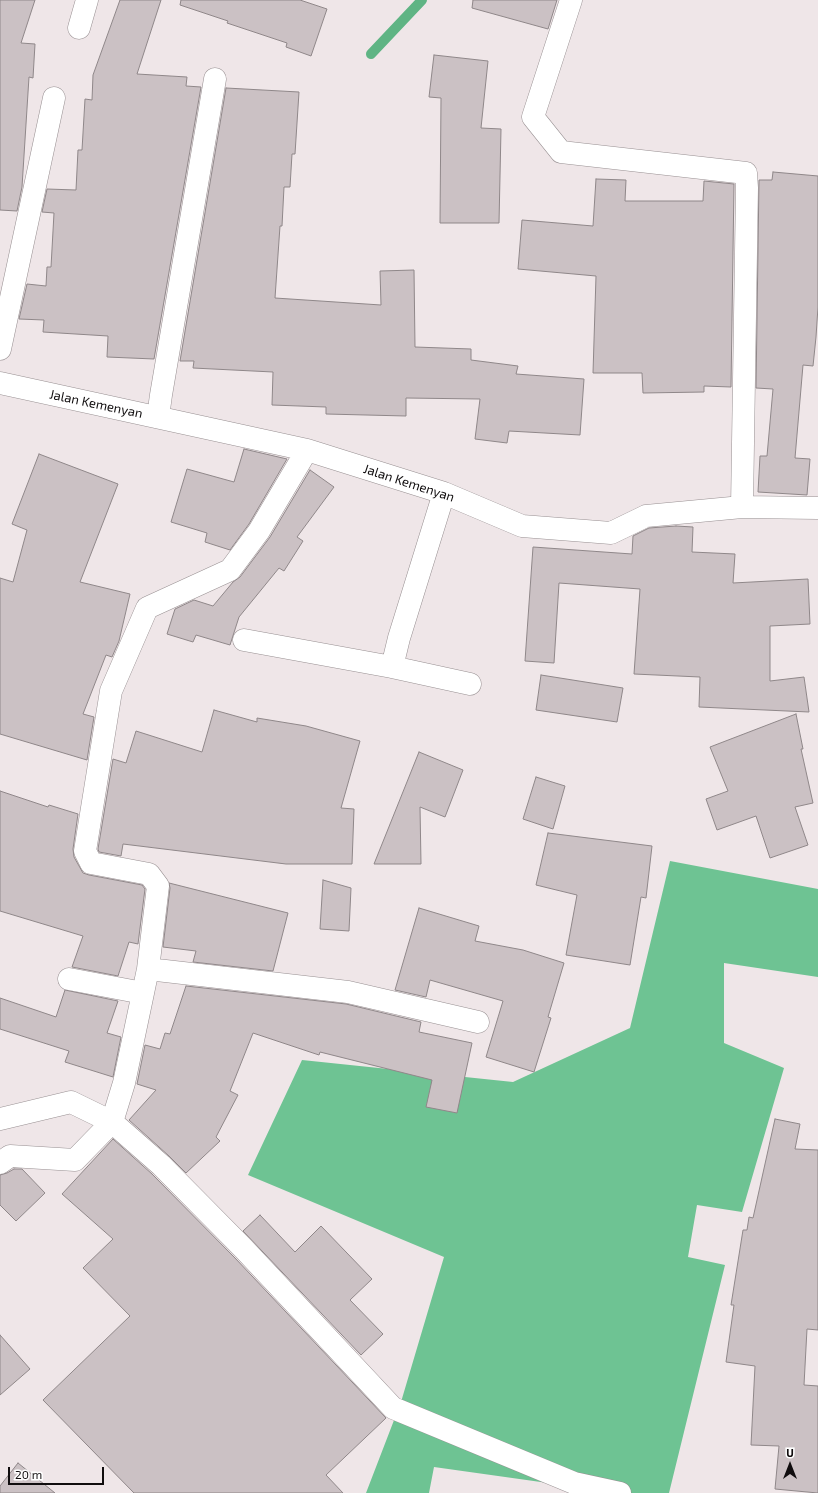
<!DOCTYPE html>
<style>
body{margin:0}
#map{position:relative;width:818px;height:1493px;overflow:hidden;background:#efe6e8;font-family:"Exo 2",sans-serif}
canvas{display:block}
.north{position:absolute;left:770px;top:1445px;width:40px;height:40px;-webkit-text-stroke:3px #fff;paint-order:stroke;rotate:0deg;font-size:11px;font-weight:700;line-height:16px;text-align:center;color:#100d0e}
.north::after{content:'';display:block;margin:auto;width:14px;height:18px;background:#100d0e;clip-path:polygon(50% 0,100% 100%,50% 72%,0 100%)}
.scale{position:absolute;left:8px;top:1467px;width:96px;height:18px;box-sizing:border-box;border:2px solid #100d0e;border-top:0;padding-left:5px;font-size:12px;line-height:14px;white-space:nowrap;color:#100d0e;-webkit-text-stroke:3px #fff;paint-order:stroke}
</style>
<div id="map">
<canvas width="818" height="1493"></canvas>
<div class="north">U</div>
<div class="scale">20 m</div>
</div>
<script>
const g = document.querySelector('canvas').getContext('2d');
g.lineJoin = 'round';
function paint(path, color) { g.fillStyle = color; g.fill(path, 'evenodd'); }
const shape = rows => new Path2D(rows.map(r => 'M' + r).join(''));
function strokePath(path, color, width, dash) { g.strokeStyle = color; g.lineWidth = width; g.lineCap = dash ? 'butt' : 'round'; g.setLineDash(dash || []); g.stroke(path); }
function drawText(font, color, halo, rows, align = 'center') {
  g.font = font + ' "Exo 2",sans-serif'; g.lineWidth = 3; g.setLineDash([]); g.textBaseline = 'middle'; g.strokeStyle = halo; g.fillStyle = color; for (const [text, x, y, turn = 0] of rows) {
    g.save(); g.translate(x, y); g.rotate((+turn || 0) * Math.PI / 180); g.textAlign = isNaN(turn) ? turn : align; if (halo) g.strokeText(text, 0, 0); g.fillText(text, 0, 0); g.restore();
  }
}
const forest = shape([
 [670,861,818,889,818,977,724,963,724,1043,784,1068,742,1212,697,1205,688,1257,725,1265,669,1493,619,1493,434,1467,429,1493,366,1493,401,1402,444,1257,248,1175,302,1060,513,1082,630,1028]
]);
const stream = shape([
 [371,54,422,0]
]);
const building = shape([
 [0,0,35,0,21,43,35,44,33,78,29,77,22,187,17,211,0,210,0,0],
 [120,0,161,0,137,74,187,77,186,86,201,87,154,359,107,357,108,336,43,332,44,320,19,319,27,284,46,286,47,267,51,267,54,213,42,212,47,189,76,190,78,150,82,150,85,99,92,100,93,75,120,0],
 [181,0,300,0,327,9,311,56,286,47,287,43,227,23,228,21,180,5,181,0],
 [473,0,557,0,548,29,472,8,473,0],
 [434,55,488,61,481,128,501,129,499,223,440,223,441,98,429,97,434,55],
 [226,88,299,92,295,154,292,154,290,187,284,187,282,226,280,226,275,298,381,305,380,271,414,270,415,347,471,349,471,360,518,366,516,374,584,379,580,435,509,431,507,443,475,439,480,399,406,398,406,416,326,414,326,407,272,405,273,372,193,368,194,361,180,361,226,88],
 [773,172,818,176,818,307,816,337,813,366,803,365,795,458,810,459,807,495,758,492,760,456,767,456,773,389,756,388,759,180,772,180,773,172],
 [596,179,626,180,625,201,703,201,704,181,734,184,731,387,704,386,704,392,643,393,642,373,593,373,596,276,518,269,522,220,593,226,596,179],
 [244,449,287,459,249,524,230,550,205,542,207,533,171,522,187,469,234,482,244,449],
 [39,454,118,484,80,582,130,594,119,641,112,657,106,655,83,714,94,717,87,760,0,734,0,578,13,582,27,530,12,524,39,454],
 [310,470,334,487,297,537,303,541,284,571,279,568,239,617,230,645,196,635,193,642,167,634,175,609,194,600,213,606,233,582,240,577,270,537,310,470],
 [676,526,693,527,692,552,735,554,733,583,808,579,810,624,770,626,770,681,804,677,809,712,699,707,700,677,634,674,640,589,559,583,554,663,525,661,533,547,632,554,633,536,649,528,676,526],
 [541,675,623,688,617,722,536,710,541,675],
 [214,710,257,722,257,718,306,726,360,741,341,808,354,809,352,864,286,864,123,844,121,856,99,852,98,849,113,759,126,763,136,731,202,752,214,710],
 [796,714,803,749,801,749,813,803,795,807,808,845,770,858,756,816,717,830,706,799,728,791,710,747,796,714],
 [419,752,463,770,445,817,420,807,421,864,374,864,419,752],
 [536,777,565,786,553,829,523,819,536,777],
 [0,791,48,807,49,805,78,814,73,849,74,857,83,873,89,875,142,885,145,889,138,944,129,942,118,976,72,967,83,936,0,911,0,791],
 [548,833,652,846,646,898,641,897,630,965,566,955,577,895,536,885,548,833],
 [323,880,351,888,349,931,320,929,323,880],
 [169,883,288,913,273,971,193,962,196,951,163,947,170,888,169,883],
 [419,908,479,926,475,941,523,950,564,963,548,1017,551,1018,534,1072,486,1057,503,1001,430,980,426,997,395,990,419,908],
 [186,986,346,1004,421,1022,419,1032,472,1043,457,1113,426,1107,432,1080,320,1052,319,1055,253,1033,230,1091,238,1095,216,1137,220,1141,186,1173,169,1156,129,1120,156,1090,137,1084,145,1045,160,1049,165,1033,170,1034,186,986],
 [65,990,118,1001,107,1033,121,1037,113,1077,65,1062,69,1051,0,1029,0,998,56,1017,65,990],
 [775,1119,800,1124,795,1149,818,1150,818,1330,807,1329,804,1385,818,1386,818,1493,775,1489,779,1446,751,1445,755,1366,726,1362,734,1305,731,1305,743,1230,747,1230,749,1217,753,1218,775,1119],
 [113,1139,152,1174,235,1258,386,1418,326,1475,343,1493,134,1493,43,1400,130,1316,83,1268,113,1239,62,1194,113,1139],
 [14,1169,22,1169,45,1193,16,1221,0,1205,0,1175,7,1173,14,1169],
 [260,1215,295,1252,321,1226,372,1279,350,1300,383,1334,361,1355,243,1231,260,1215],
 [0,1335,30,1369,0,1395,0,1335],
 [18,1463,55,1493,0,1493,0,1486,18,1463]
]);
const minor = shape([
 [571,0,533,117,561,152,746,173,747,188,742,507],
 [79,28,87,0],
 [0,349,54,98],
 [0,383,307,450,444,493,522,526,611,533,646,516,742,507,818,508],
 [158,417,161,395,215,79],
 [244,640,392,667,399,638,444,493],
 [392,667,470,684],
 [148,969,348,992,478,1022],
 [69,979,143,993],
 [0,1119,71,1102,112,1122,161,1165,244,1249,393,1408,574,1483,620,1493],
 [0,1163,10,1156,75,1160,112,1122,124,1083,143,993,148,969,158,886,149,874,91,863,85,851,111,691,147,608,230,570,259,531,307,450]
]);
const streetNames = [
 ["Jalan Kemenyan",96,404,12],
 ["Jalan Kemenyan",409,483,18]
];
paint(forest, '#6ec393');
strokePath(stream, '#5fb484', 10);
paint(building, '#cbc1c4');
strokePath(building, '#8f8789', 1);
strokePath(minor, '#989092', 23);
strokePath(minor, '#fff', 22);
drawText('13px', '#100d0e', '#fff', streetNames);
</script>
